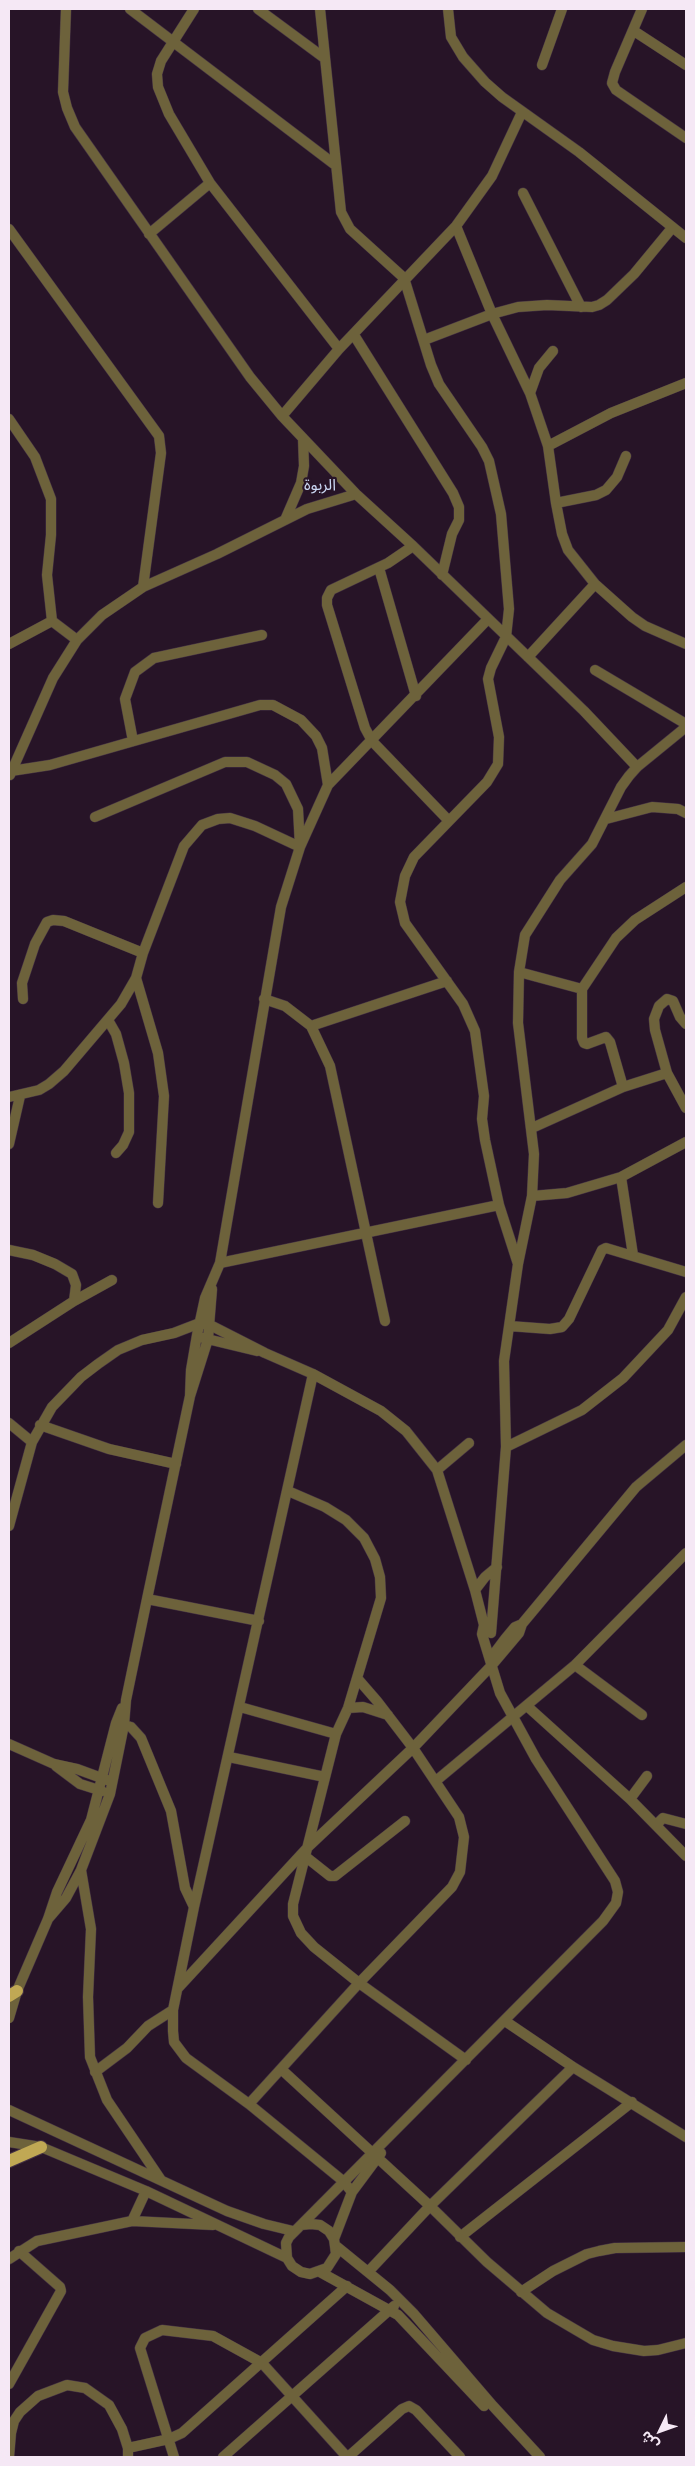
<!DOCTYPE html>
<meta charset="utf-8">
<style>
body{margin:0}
#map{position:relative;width:695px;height:2466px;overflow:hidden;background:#271427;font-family:Literata,"Noto Sans Arabic",serif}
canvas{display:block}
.frame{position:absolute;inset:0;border:10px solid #f5e8f5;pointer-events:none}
.north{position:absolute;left:635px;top:2406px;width:50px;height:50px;-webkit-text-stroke:4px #271427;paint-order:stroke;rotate:228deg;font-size:14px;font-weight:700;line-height:20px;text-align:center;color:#f5e8f5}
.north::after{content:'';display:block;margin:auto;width:18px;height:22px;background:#f5e8f5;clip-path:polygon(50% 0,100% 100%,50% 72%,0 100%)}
</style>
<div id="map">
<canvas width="695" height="2466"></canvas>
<div class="frame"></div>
<div class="north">ش</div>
</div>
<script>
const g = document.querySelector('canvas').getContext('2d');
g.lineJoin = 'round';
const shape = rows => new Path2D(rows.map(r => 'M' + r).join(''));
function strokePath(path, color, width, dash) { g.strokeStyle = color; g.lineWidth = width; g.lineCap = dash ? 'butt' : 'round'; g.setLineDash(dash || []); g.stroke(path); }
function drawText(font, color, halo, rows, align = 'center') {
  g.font = font + ' Literata,"Noto Sans Arabic",serif'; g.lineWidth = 4.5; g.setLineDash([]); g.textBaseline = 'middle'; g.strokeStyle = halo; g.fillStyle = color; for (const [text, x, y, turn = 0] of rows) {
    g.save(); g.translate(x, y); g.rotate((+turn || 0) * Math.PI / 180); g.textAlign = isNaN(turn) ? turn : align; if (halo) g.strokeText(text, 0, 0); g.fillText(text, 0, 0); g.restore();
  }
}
const minor = shape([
 [66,9,63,92,67,108,75,127,250,377,282,416,356,494,413,546,584,711,637,767],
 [130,9,334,164],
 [258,9,323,57],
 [320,9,341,212,350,229,404,278,431,365,439,384,482,447,489,461,501,514,509,609,506,637,491,668,488,679,499,737,498,764,487,782,414,857,405,876,400,902,405,923,463,1004,475,1031,484,1096,482,1119,485,1140,499,1205,518,1264],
 [448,9,451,37,463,57,485,82,502,97,579,152,686,238],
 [642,9,615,72,612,83,616,90,686,138],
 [634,31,686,65],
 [542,65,562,9],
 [210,183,339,349],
 [523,193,581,307],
 [456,226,492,314,530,393],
 [9,229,159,436,161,453,143,587],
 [149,234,210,183,169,114,158,87,157,74,161,61,194,9],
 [354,335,453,493,459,507,459,520,452,534,442,575],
 [424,340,492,314,518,307,547,305,592,307,599,305,607,300,634,274,672,228],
 [553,351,539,368,530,393,548,446,556,503,562,534,568,550,595,584,632,617,645,626,686,644],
 [282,416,339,349,456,226,492,176,522,112],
 [9,419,35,457,51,499,51,535,47,575,52,621,77,640],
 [548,446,611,413,686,383],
 [556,503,596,495,606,490,617,477,626,456],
 [285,520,301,483,304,466,303,438],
 [413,546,388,563,331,590,327,598,327,605,365,728,372,741,449,821],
 [379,568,416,696],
 [9,644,52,621],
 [528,657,595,584],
 [595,670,686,724],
 [133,741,125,699,135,672,154,658,262,635],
 [9,770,11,771,50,765,260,705,273,705,301,720,316,736,322,748,328,785,300,847,281,907,220,1263,205,1298,197,1335,191,1370,190,1396],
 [10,775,53,678,77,640,102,615,143,587,217,554,307,509,356,494],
 [328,785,487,620],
 [606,819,652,807,678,809,686,813],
 [519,972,582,989],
 [136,978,158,1053,164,1096,158,1203],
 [23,999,22,983,35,944,47,922,53,920,64,921,143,953],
 [264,999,285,1006,311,1026,330,1066,385,1321],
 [108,1020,116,1034,124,1063,129,1093,129,1132,123,1145,116,1153],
 [686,1024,680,1017,673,1001,667,999,659,1006,654,1019,655,1030,667,1073,686,1108],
 [311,1026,447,981],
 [623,1087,610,1042,606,1037,587,1044,584,1043,582,1038,582,989,616,938,635,920,686,887],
 [9,1097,39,1090,49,1084,64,1071,121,1004,136,978,143,953,184,846,202,825,218,819,230,818,255,826,300,847,298,809,286,784,275,775,247,762,225,762,95,817],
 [532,1128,623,1087,667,1073],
 [9,1144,20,1096],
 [621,1177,633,1255],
 [532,1196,567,1193,621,1177,686,1142],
 [9,1250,33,1255,55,1264,72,1274,76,1285,74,1301,112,1280],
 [220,1263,499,1205],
 [509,1326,550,1329,562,1327,569,1319,602,1250,606,1248,686,1272],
 [203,1338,257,1351],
 [9,1343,74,1301],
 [313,1374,194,1907,173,2010,173,2031,174,2042,186,2058,249,2104,343,2181,352,2192],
 [9,1423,32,1442],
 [40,1425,109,1449,176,1464],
 [506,1447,582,1410,623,1378,668,1330,686,1297],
 [437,1470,469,1443],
 [288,1491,325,1507,346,1520,364,1538,375,1559,380,1577,381,1598,348,1708,336,1734,293,1904,293,1916,301,1933,314,1947,359,1983,466,2060],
 [9,1526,32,1442,52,1407,81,1377,98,1364,118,1350,142,1340,174,1333,200,1323,210,1325,265,1353,313,1374,381,1411,406,1431,437,1470,475,1590,484,1625,482,1634,500,1693,536,1759,615,1881,618,1892,616,1903,603,1921,301,2225],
 [475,1590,485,1577,497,1567],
 [147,1599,259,1621],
 [491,1633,506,1447,504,1361,518,1264,532,1196,534,1154,518,1023,519,972,525,935,560,880,592,844,621,787,629,776,637,767,686,727],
 [490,1659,505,1639,515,1627,522,1624,636,1487,686,1445],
 [575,1665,642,1715],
 [527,1706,630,1799,686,1856],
 [240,1707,336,1734],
 [348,1708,363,1707,388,1715],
 [124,1725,131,1727,141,1738,171,1811,185,1888,194,1907],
 [9,1744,54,1764,77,1769,107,1780],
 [229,1757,325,1777],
 [56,1766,80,1784,102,1791],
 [437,1780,575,1665,686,1553],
 [630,1799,647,1776],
 [656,1825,663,1818,686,1824],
 [306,1857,330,1876,335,1876,405,1821],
 [81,1870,91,1929,88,1997,90,2057,107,2100,161,2180],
 [48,1919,66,1898,81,1870,110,1794,124,1725,126,1700,147,1599,190,1396,208,1339,212,1289],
 [178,1988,309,1846,413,1748,492,1665,519,1633,522,1624],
 [9,2018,17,1991,48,1919,57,1892,91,1820,116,1723,122,1708],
 [505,2021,573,2067,686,2137],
 [281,2069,430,2206,487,2262,547,2313,593,2340,613,2346,644,2351,658,2350,686,2343],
 [95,2072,127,2048,148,2026,173,2010],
 [249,2104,359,1983,452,1887,460,1872,464,1837,459,1817,413,1748,377,1701,357,1678],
 [9,2110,227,2211,264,2224,293,2231],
 [9,2142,41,2147,146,2191,287,2258,292,2266,301,2272,310,2274,327,2268,336,2254,334,2239,329,2231,320,2225,311,2224,301,2225,289,2237,286,2243,287,2258],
 [132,2221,146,2191],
 [460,2237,632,2102],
 [334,2239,352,2192,381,2153],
 [336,2246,390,2290,414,2314,493,2406,540,2457],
 [9,2259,37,2241,132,2221,213,2225],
 [320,2272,398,2315,484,2406],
 [368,2272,430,2206,573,2067],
 [521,2292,553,2271,587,2254,599,2251,615,2248,686,2247],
 [9,2384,61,2291,60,2287,19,2251],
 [128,2448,169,2439,182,2433,347,2286],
 [9,2457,11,2433,14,2421,20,2412,38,2396,67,2385,85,2388,109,2405,122,2429,128,2448,128,2457],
 [174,2457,140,2348,145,2338,162,2330,213,2336,262,2363,347,2457],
 [223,2457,394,2306],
 [348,2457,402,2409,409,2406,416,2410,460,2457]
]);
const major = shape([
 [9,1996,17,1991],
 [9,2161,41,2147]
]);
const neighbourhoodNames = [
 ["الربوة",320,485]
];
strokePath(minor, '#443244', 11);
strokePath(major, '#443244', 14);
strokePath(minor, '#6d623b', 10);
strokePath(major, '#c0a854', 12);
drawText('16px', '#cbd7f3', '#271427', neighbourhoodNames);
</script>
